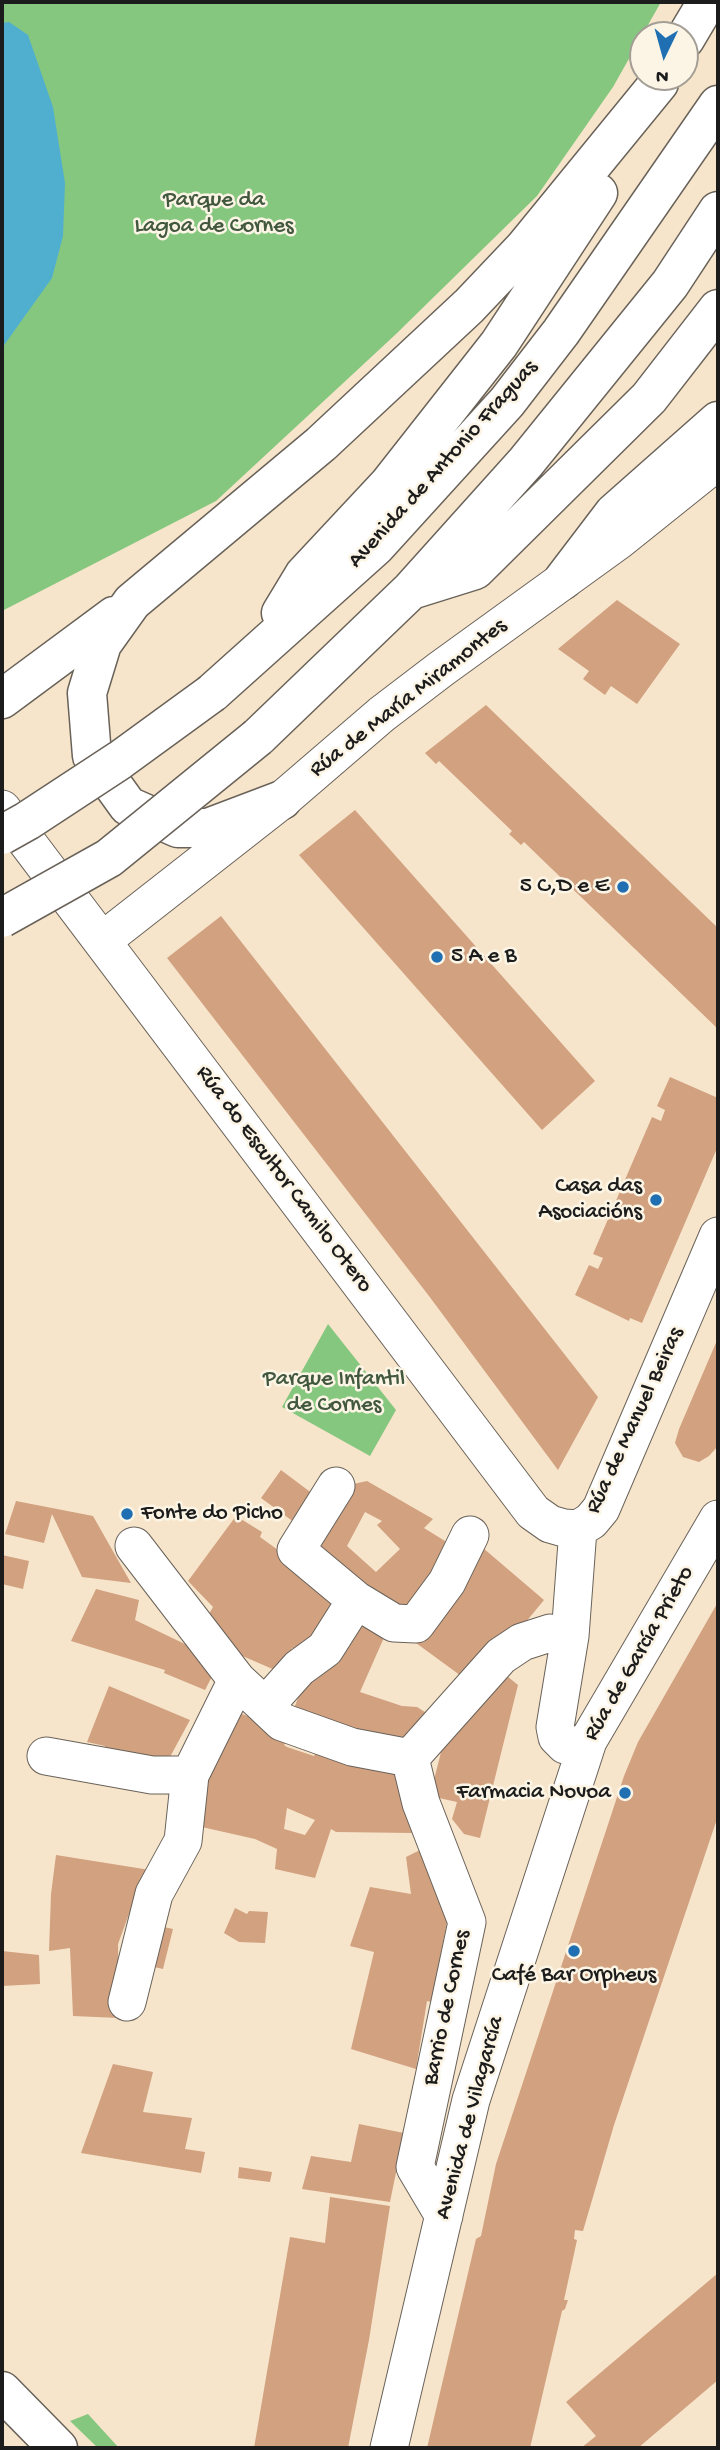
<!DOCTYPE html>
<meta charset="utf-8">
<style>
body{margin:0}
#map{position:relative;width:720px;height:2450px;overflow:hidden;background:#f7e5cb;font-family:"Gochi Hand",sans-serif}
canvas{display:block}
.frame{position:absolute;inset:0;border:4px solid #1c1c1c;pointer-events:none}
.north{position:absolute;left:629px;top:21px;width:70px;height:70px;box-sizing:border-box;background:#fcf5e5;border:2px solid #a29e95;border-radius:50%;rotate:185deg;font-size:19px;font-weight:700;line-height:28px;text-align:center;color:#1c1c1c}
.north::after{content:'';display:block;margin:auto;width:24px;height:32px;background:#1f6fb2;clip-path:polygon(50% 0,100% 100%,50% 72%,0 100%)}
</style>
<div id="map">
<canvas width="720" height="2450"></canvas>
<div class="frame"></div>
<div class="north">N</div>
</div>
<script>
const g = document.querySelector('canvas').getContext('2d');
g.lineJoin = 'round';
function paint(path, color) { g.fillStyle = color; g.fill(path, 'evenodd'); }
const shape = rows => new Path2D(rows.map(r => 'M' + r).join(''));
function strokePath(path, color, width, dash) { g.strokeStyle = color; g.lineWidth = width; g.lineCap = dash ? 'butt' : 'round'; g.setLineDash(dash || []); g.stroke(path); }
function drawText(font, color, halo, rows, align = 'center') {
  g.font = font + ' "Gochi Hand",sans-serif'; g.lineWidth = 5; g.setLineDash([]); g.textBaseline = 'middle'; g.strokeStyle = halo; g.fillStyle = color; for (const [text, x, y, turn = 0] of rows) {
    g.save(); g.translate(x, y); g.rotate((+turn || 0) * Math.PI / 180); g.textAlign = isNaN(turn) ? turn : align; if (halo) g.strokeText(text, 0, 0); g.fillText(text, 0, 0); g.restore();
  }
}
const green = shape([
 [2,2,661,2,613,87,537,196,395,335,216,501,2,611],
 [328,1324,396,1410,370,1456,282,1407],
 [88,2414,119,2448,98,2448,70,2421]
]);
const water = shape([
 [9,22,28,35,53,107,65,183,63,236,52,278,2,348,2,23]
]);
const building = shape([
 [617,600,680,644,637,704,611,686,605,695,583,679,589,671,558,649],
 [486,705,718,928,718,1029,524,842,521,845,509,834,512,831,439,761,436,764,425,753],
 [355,810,595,1081,542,1130,299,855],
 [221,916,598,1397,558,1470,429,1296,167,958],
 [670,1077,718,1098,718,1146,642,1323,630,1318,629,1321,575,1295,589,1265,598,1269,603,1258,593,1254,652,1117,661,1121,665,1110,657,1106],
 [718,1338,718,1446,709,1456,699,1462,683,1457,675,1443,679,1429],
 [281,1470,317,1497,298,1525,261,1498],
 [367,1481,433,1519,424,1528,453,1546,402,1612,312,1551,349,1485],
 [365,1512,382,1521,377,1525,400,1549,376,1572,347,1546],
 [16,1501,93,1516,131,1583,82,1577,52,1514,44,1543,5,1534],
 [236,1516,262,1532,260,1537,346,1599,299,1653,292,1648,284,1674,231,1651,205,1621,213,1607,188,1581],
 [476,1542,544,1600,502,1651,468,1681,416,1643],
 [2,1555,29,1561,23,1589,2,1584],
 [96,1589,139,1600,135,1620,220,1661,205,1690,164,1673,165,1670,71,1641],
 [718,1602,718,1816,614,2125,583,2231,575,2230,574,2239,577,2240,564,2300,568,2300,565,2309,562,2311,530,2448,427,2448,476,2239,481,2236,496,2164,624,1776,638,1742],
 [365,1622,386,1633,360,1692,402,1706,417,1707,436,1719,408,1738,356,1737,292,1714,305,1679,345,1630],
 [496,1667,518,1685,480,1838,464,1834,452,1819,457,1802,430,1796,442,1748],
 [109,1686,190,1720,164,1768,102,1754,105,1746,87,1742],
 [234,1711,277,1727,288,1739,284,1745,287,1747,314,1756,319,1746,394,1770,415,1826,412,1833,336,1832,331,1829,315,1878,275,1869,277,1849,255,1839,193,1825,221,1732],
 [287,1808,315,1820,305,1835,284,1829],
 [434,1843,450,1907,431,2002,427,2001,416,2069,351,2049,374,1952,350,1946,370,1887,411,1894,406,1857],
 [56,1855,150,1870,133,1903,118,1944,119,2018,73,2016,70,1948,49,1951,51,1894],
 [235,1908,247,1914,249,1911,268,1912,265,1943,239,1942,224,1933],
 [159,1926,173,1929,163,1969,150,1966],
 [2,1951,39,1955,40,1984,2,1986],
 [113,2064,153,2072,143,2112,192,2118,185,2149,205,2152,201,2173,81,2153],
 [359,2124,404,2133,390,2202,302,2189,311,2156,351,2162],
 [239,2167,272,2172,270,2182,238,2178],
 [330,2197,390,2206,369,2340,348,2448,254,2448,290,2237,325,2243],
 [718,2273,718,2380,638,2448,581,2448,596,2436,566,2402]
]);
const street = shape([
 [2,809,533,1512,550,1524,564,1528,578,1529],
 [102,941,282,800,382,714,441,669,618,541,718,461],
 [336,1486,296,1550,356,1600],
 [578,1529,591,1521,601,1509,718,1236],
 [578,1529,570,1636,555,1727,557,1737,565,1745,575,1746,588,1741],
 [134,1546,237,1680],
 [265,1706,282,1722,352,1747,410,1758],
 [46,1756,152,1775,190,1775],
 [127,2002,154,1894,183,1841,190,1775,237,1680,265,1706,299,1668,325,1649,356,1600,394,1623,416,1624,447,1582,470,1535],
 [444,2216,415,2167,467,1922,421,1803,410,1758,501,1656,522,1642,550,1633,570,1636],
 [389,2448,471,2100,588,1741,718,1519]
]);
const primary = shape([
 [2,2391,58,2448]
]);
const highway = shape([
 [685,39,707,2],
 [563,580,614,513,718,421],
 [411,590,475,570,649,398,718,309],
 [281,613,304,575,389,484,499,344,598,193],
 [212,693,376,546,507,402,561,332,718,105],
 [2,699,114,616],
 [258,737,411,590,526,462,670,284,718,211],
 [282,800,208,828,178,828,128,806,92,756,87,693,102,644,132,602,321,444,469,306,525,247,659,83]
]);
const highwayBridge = shape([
 [2,835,27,821,120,760,212,693],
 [2,918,109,858,258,737]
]);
const markers = [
 [623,887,7,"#1f6fb2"],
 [437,957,7,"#1f6fb2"],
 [656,1200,7,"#1f6fb2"],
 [127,1514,7,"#1f6fb2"],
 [625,1793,7,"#1f6fb2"],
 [574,1951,7,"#1f6fb2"]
];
const parkNames = [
 ["Parque da",214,201],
 ["Lagoa de Cornes",214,227],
 ["Parque Infantil",334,1380],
 ["de Cornes",334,1406]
];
const streetNames = [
 ["Avenida de Antonio Fraguas",444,465,-48],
 ["Rúa de María Miramontes",409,699,-38],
 ["Rúa do Escultor Camilo Otero",283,1180,53],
 ["Rúa de Manuel Beiras",636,1421,-65],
 ["Rúa de García Prieto",640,1654,-60],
 ["Barrio de Cornes",448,2008,-78],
 ["Avenida de Vilagarcía",471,2118,-75]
];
const poiNames = [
 ["5 C,D e E",609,887],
 ["5 A e B",451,957,"left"],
 ["Casa das",642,1187],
 ["Asociacións",642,1213],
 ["Fonte do Picho",141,1514,"left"],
 ["Farmacia Novoa",611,1793],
 ["Café Bar Orpheus",574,1976,"center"]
];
paint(green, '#86c77f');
paint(water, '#50afcf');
paint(building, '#d1a180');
strokePath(street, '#696259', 39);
strokePath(primary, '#696259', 41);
strokePath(highway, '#696259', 41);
strokePath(street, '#fff', 37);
strokePath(primary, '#fff', 38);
strokePath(highway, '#fff', 38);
strokePath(highwayBridge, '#696259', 41, []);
strokePath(highwayBridge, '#fff', 38);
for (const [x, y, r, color] of markers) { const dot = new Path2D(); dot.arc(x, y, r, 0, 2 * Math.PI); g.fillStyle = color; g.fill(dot); strokePath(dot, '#fcf5e5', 2.5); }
drawText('23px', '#41583f', '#fcf5e5', parkNames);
drawText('23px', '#1c1c1c', '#fcf5e5', streetNames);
drawText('23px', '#1c1c1c', '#fcf5e5', poiNames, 'right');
</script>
